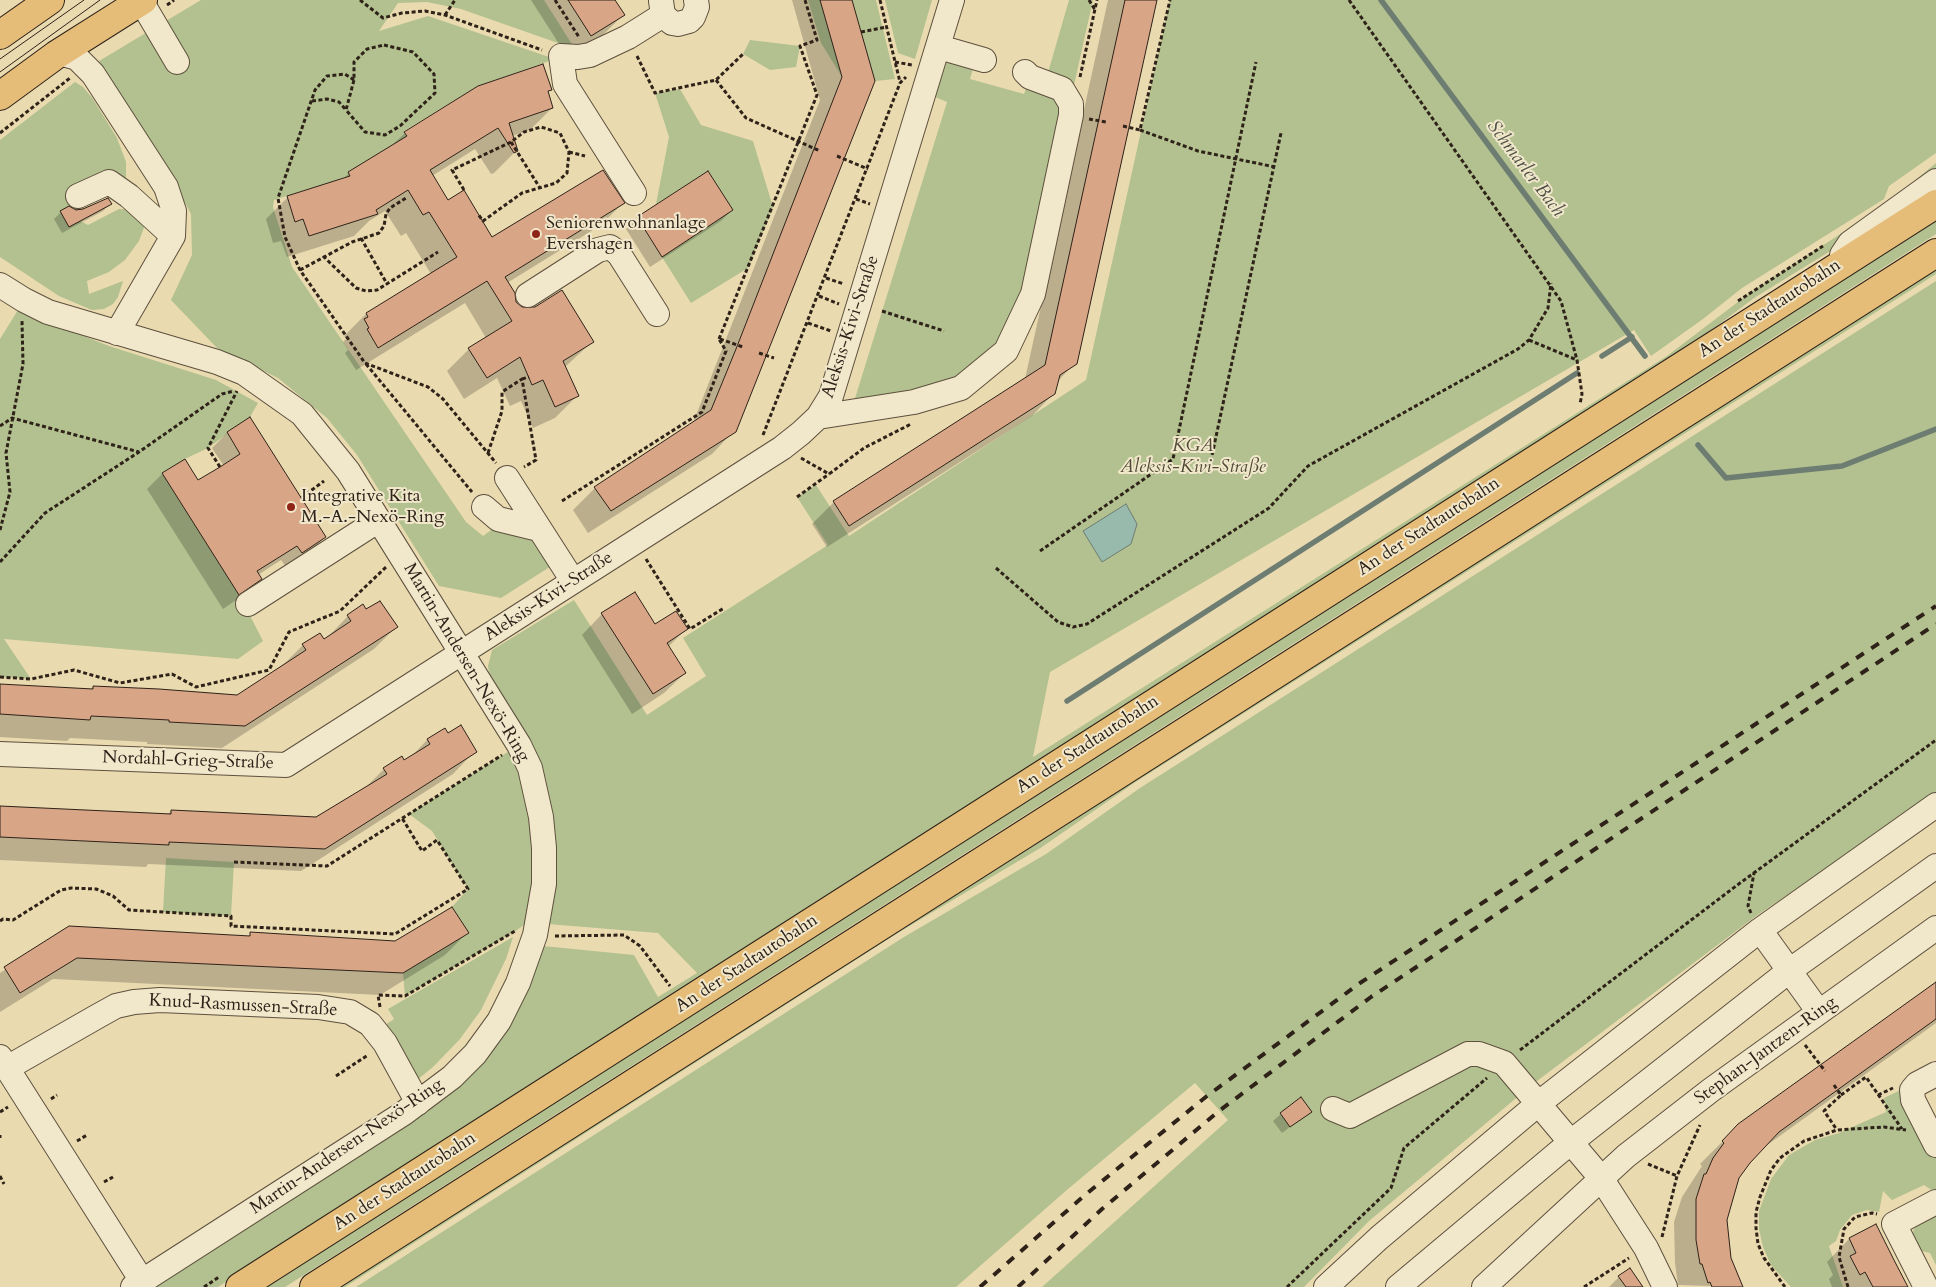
<!DOCTYPE html>
<meta charset="utf-8">
<style>
body{margin:0}
canvas{display:block;background:#eadaaf}
</style>
<canvas width="1936" height="1287"></canvas>
<script>
const g = document.querySelector('canvas').getContext('2d');
g.lineJoin = 'round';
function paint(path, color) { g.fillStyle = color; g.fill(path, 'evenodd'); }
const shape = rows => new Path2D(rows.map(r => 'M' + r).join(''));
function strokePath(path, color, width, dash) { g.strokeStyle = color; g.lineWidth = width; g.lineCap = dash ? 'butt' : 'round'; g.setLineDash(dash || []); g.stroke(path); }
function drawText(font, color, halo, rows, align = 'center') {
  g.font = font + ' Cardo,serif'; g.lineWidth = 4; g.setLineDash([]); g.textBaseline = 'middle'; g.strokeStyle = halo; g.fillStyle = color; for (const [text, x, y, turn = 0] of rows) {
    g.save(); g.translate(x, y); g.rotate((+turn || 0) * Math.PI / 180); g.textAlign = isNaN(turn) ? turn : align; if (halo) g.strokeText(text, 0, 0); g.fillText(text, 0, 0); g.restore();
  }
}
const green = shape([
 [201,0,544,0,575,49,461,9,427,2,398,3,379,31,428,16,555,59,478,86,404,131,408,138,399,141,348,172,350,176,274,200,273,207,292,267,466,522,483,536,520,509,556,563,501,598,439,586,357,455,327,418,278,378,217,348,171,300,192,255,191,214,167,169,99,61],
 [808,0,820,0,842,77,821,43],
 [852,0,876,0,895,79,875,81],
 [885,0,932,0,915,59,898,53],
 [1069,0,1093,0,1074,85,1054,83,1047,76],
 [1170,0,1936,0,1936,153,1889,186,1884,199,1742,288,1703,319,1651,356,1634,330,1050,672,1033,757,1667,356,1751,292,1885,205,1936,163,1936,186,1754,298,1669,362,218,1287,148,1287,421,1111,543,946,634,955,658,997,697,973,658,933,548,924,551,852,490,680,488,666,492,650,574,600,647,715,706,676,683,638,828,545,797,497,816,485,849,536,1086,380],
 [750,40,800,46,796,67,770,70,743,54],
 [948,58,974,65,970,79,1024,94,1030,77,1069,96,1033,294,982,372,852,408,947,102,935,97],
 [75,82,83,87,93,99,117,138,126,162,126,182,61,211,88,225,119,209,136,210,146,222,139,241,125,260,109,272,87,281,89,294,123,281,118,297,113,304,104,309,92,310,59,296,0,257,0,140],
 [680,89,701,125,753,141,773,207,748,268,691,303,662,257,733,210,708,171,656,204,669,137,655,93],
 [1936,220,1936,234,1801,320,285,1287,265,1287],
 [1936,264,1936,274,1137,781,1042,847,901,931,345,1287,334,1287],
 [1936,281,1936,794,1756,916,1533,1084,1369,1221,1304,1287,1042,1287,1228,1120,1195,1083,1068,1189,956,1287,356,1287,904,937,1046,854,1140,788],
 [18,310,109,346,216,380,258,403,250,417,208,448,185,459,162,473,240,596,263,641,238,659,4,639,31,679,0,677,0,339],
 [519,745,530,768,539,914,517,930,405,996,403,973,469,933,452,907,468,889,432,831,409,814],
 [166,858,234,862,231,916,163,912],
 [513,937,506,959,481,1010,460,1039,433,1067,412,1084,382,1027,394,1019,388,1009],
 [1905,1088,1936,1150,1936,1193,1924,1185,1892,1200,1883,1191,1879,1212,1867,1210,1852,1215,1840,1230,1836,1241,1829,1246,1843,1287,1791,1287,1771,1265,1763,1247,1759,1229,1759,1211,1771,1179,1789,1155,1815,1140,1839,1133,1886,1112,1884,1098],
 [1936,1208,1936,1265,1930,1253,1917,1250,1913,1242,1913,1232,1916,1223]
]);
const water = shape([
 [1126,504,1137,524,1131,544,1102,562,1083,531,1126,504]
]);
const shadow = shape([
 [531,0,614,0,623,15,601,37,568,58],
 [792,0,851,0,874,81,734,431,712,454,588,533,573,510,595,488,693,423,820,100],
 [1108,0,1156,0,1075,363,1057,382,1054,393,1032,416,827,547,812,524,834,502,1025,379],
 [550,90,547,93,552,108,530,130,512,136,517,150,494,173,491,174,475,149,432,176,448,202,492,239,623,203,601,225,507,283,515,303,522,309,592,342,565,367,577,396,555,418,533,428,521,401,510,406,497,378,464,399,447,371,469,349,486,338,465,303,356,370,345,353,348,350,343,342,346,339,344,336,366,314,431,274,406,233,401,236,385,211,369,221,354,236,287,257,281,241,273,243,266,219,288,197,342,180,349,173,389,148,405,133],
 [707,173,732,210,721,221,650,267,626,229,638,218],
 [111,203,103,211,62,233,54,219,61,212],
 [250,419,325,537,310,552,286,567,281,560,258,575,260,579,245,594,223,609,147,489,162,474,184,460,198,482,224,466,212,448,227,433],
 [366,611,396,627,374,649,222,748,147,744,147,742,70,738,67,741,0,737,0,685,90,690,93,687,237,696,281,667,303,645,324,641,348,616],
 [602,614,655,625,686,629,668,647,685,673,664,693,632,714,582,635],
 [445,730,448,734,475,751,453,774,301,871,148,864,146,867,0,860,0,807,167,815,171,811,317,819,362,791,384,769,409,759,427,740],
 [70,928,247,937,251,934,396,943,467,933,445,955,380,995,53,979,0,1012,0,973],
 [1936,983,1936,1023,1759,1151,1738,1178,1726,1220,1730,1258,1742,1287,1678,1285,1675,1263,1674,1222,1682,1197,1702,1166,1700,1164,1739,1125],
 [1310,1112,1282,1133,1273,1121,1281,1114],
 [1876,1226,1907,1287,1832,1287,1829,1279,1833,1275,1827,1262,1849,1239],
 [1619,1277,1641,1287,1609,1287]
]);
const stream = shape([
 [1381,0,1645,356],
 [1602,356,1632,337],
 [1698,445,1726,478,1842,466,1936,429],
 [1067,701,1577,373]
]);
const building = shape([
 [568,0,615,0,625,15,591,36,568,0],
 [820,0,852,0,875,81,736,432,611,511,594,487,711,410,736,349,842,77,820,0],
 [1125,0,1157,0,1077,364,1060,375,1055,394,849,526,833,501,1045,365,1125,0],
 [543,64,552,90,548,91,553,108,509,123,518,151,514,153,498,128,430,170,448,200,464,190,492,237,603,170,625,203,505,277,515,293,516,302,522,307,535,307,562,290,594,342,563,361,579,396,555,407,543,380,532,385,520,357,487,378,468,348,512,321,487,281,378,348,367,329,369,328,364,319,368,317,366,313,457,257,429,212,423,215,408,190,376,210,378,214,309,236,303,219,295,222,287,196,350,176,348,172,407,136,404,132,478,86,543,64],
 [708,171,733,210,662,257,637,217,708,171],
 [108,198,112,204,69,227,60,211,69,206,76,210,83,209,108,198],
 [250,417,326,537,302,553,297,546,257,571,262,579,239,595,162,473,185,459,198,480,220,467,240,454,227,432,250,417],
 [635,592,655,624,676,611,688,629,667,643,686,673,653,694,601,613,635,592],
 [380,601,398,627,245,726,169,722,169,720,91,716,90,720,0,714,0,684,93,689,93,686,159,689,237,695,306,650,302,644,320,633,324,639,351,621,347,615,363,604,366,609,380,601],
 [461,725,477,752,325,849,169,842,169,845,0,837,0,806,171,814,171,810,316,817,387,774,383,768,402,756,404,760,430,744,427,739,445,728,448,733,461,725],
 [452,907,469,933,403,973,77,958,20,993,4,967,69,926,250,936,250,932,395,941,452,907],
 [1936,982,1936,1019,1779,1132,1750,1163,1739,1178,1727,1220,1731,1258,1743,1287,1712,1287,1710,1282,1708,1283,1702,1264,1700,1264,1696,1240,1696,1199,1704,1174,1706,1174,1713,1158,1724,1143,1722,1141,1738,1124,1936,982],
 [1301,1097,1312,1112,1290,1127,1280,1113,1301,1097],
 [1876,1224,1895,1262,1908,1287,1873,1287,1865,1272,1860,1275,1850,1256,1856,1253,1849,1238,1876,1224],
 [1630,1268,1643,1287,1626,1287,1618,1276,1630,1268]
]);
const path = shape([
 [360,0,383,18,402,13,425,11,445,15,542,50],
 [555,0,579,37],
 [880,0,900,82],
 [1089,0,1095,10],
 [1349,0,1561,301,1577,360,1582,394,1580,404],
 [167,5,174,0],
 [445,15,455,0],
 [861,32,887,27],
 [384,45,413,52,434,74,435,93,400,126,385,135,365,132,346,110,354,80,354,62,367,49,384,45],
 [637,56,655,93,716,80,743,54],
 [895,62,912,65],
 [1080,77,1097,0],
 [354,80,345,74,327,76,315,90,278,198,285,237,300,270,365,363,428,387,443,399,496,463],
 [716,80,746,118,820,151],
 [312,101,327,99,339,102,346,110],
 [1089,119,1106,122],
 [1123,126,1140,130,1170,0],
 [1140,130,1198,151,1275,167],
 [0,133,70,78],
 [511,142,540,188],
 [569,152,585,156],
 [837,156,868,169],
 [464,190,452,170,511,142,524,132,541,127,560,133,569,152,567,173,556,183,522,193,483,221,478,214],
 [856,199,870,204],
 [361,238,387,284],
 [323,256,356,288,366,291,377,290,438,252],
 [300,270,352,242,379,233,384,226,386,214,390,208,406,198],
 [826,278,844,284],
 [819,296,839,304],
 [1738,301,1823,246],
 [882,311,944,331],
 [808,323,831,331],
 [719,339,817,95,800,46,817,40,805,0],
 [720,339,743,347],
 [1529,340,1577,360],
 [759,353,774,358],
 [366,364,472,492],
 [522,379,529,377],
 [0,426,12,418,139,452],
 [763,435,900,83,906,77],
 [488,453,502,411,502,392,522,379,536,460,524,467],
 [801,458,829,474,864,448,911,424],
 [220,467,208,448,237,391],
 [1208,474,1281,133],
 [797,497,829,474],
 [301,498,324,481],
 [562,501,702,412,726,351,719,339],
 [0,530,10,492,6,453,23,364,22,321],
 [1040,551,1173,459,1256,62],
 [646,559,690,629,724,608],
 [0,562,45,513,139,452,222,394,234,391],
 [996,568,1058,622,1073,627,1087,624,1269,508,1308,466,1518,349,1529,340,1548,308,1551,283],
 [0,677,31,679,74,670,120,683,172,674,196,687,269,670,289,632,340,611,386,567],
 [234,862,327,866,502,755],
 [1751,913,1748,906,1754,873],
 [0,921,3,919,13,920,61,890,71,888,96,889,113,896,129,910,231,916,231,926,395,934,468,889,437,840,422,851,402,818],
 [555,936,624,935,640,946,670,986],
 [380,1007,378,995,405,996,515,931],
 [1805,1045,1825,1071],
 [1520,1050,1736,886,1936,740],
 [336,1076,368,1055],
 [1834,1085,1841,1095,1824,1111,1837,1130],
 [1841,1095,1866,1077,1902,1129],
 [1878,1095,1893,1088],
 [51,1099,57,1095],
 [0,1112,8,1107],
 [0,1135,0,1138],
 [77,1141,87,1135],
 [1648,1164,1677,1176],
 [0,1176,4,1184],
 [104,1182,113,1177],
 [1662,1237,1677,1176,1700,1125],
 [204,1287,219,1277],
 [1287,1287,1391,1188,1404,1148,1487,1078],
 [1584,1287,1629,1258],
 [1785,1287,1764,1258,1758,1244,1756,1228,1756,1212,1760,1197,1771,1170,1780,1158,1804,1141,1837,1130,1884,1127,1906,1130],
 [1848,1287,1839,1257,1844,1229,1855,1217,1872,1213,1877,1214]
]);
const minor = shape([
 [141,1,177,62],
 [661,1,663,15,672,23,678,24,689,21,693,17,697,7,696,0],
 [939,47,984,60],
 [56,55,63,54,77,58,93,74,166,187,174,211,173,236,117,333],
 [634,193,565,84,561,56,578,57,590,55,628,37,663,15],
 [78,196,109,182,129,196,173,236],
 [1842,255,1850,243,1936,181],
 [0,285,24,300,48,312,217,362,244,373,302,414,348,471,519,745,530,768,541,817,544,848,544,884,535,935,518,983,499,1021,475,1054,452,1077,404,1113,133,1287],
 [528,295,598,250,610,247,619,254,657,314],
 [818,417,914,402,961,388,1006,351,1033,294,1071,115,1071,104,1062,89,1030,77,1025,72],
 [507,478,573,581],
 [484,507,498,519,539,529],
 [248,604,379,520],
 [0,754,286,765,782,448,801,433,818,417,831,396,952,0],
 [1760,930,1819,1012],
 [0,1057,142,1281],
 [7,1068,98,1016,116,1006,134,1002,160,1000,318,1007,350,1012,370,1024,385,1043,418,1103],
 [1936,1074,1917,1084,1912,1090,1913,1100,1936,1145],
 [1333,1109,1350,1116,1468,1054,1479,1054,1504,1063,1601,1178,1646,1248,1665,1287],
 [1326,1287,1379,1238,1538,1104,1760,930,1936,805],
 [1398,1287,1571,1142,1789,971,1936,866],
 [1484,1287,1626,1156,1711,1090,1936,928],
 [1926,1287,1894,1224,1936,1202]
]);
const major = shape([
 [0,35,50,0],
 [0,96,56,55,143,0]
]);
const highway = shape([
 [240,1287,1936,204],
 [314,1287,1936,253]
]);
const tram = shape([
 [0,59,84,0],
 [0,72,100,0]
]);
const rail = shape([
 [980,1287,1085,1195,1207,1096,1360,983,1936,606],
 [1018,1287,1102,1209,1219,1111,1371,997,1936,624]
]);
const markers = [
 [536,234,5,"#8f2418"],
 [291,507,5,"#8f2418"]
];
const poiNames = [
 ["Seniorenwohnanlage",546,224],
 ["Evershagen",546,245],
 ["Integrative Kita",301,497],
 ["M.-A.-Nexö-Ring",301,518]
];
const streetNames = [
 ["An der Stadtautobahn",1770,309,-33],
 ["Aleksis-Kivi-Straße",851,327,-72],
 ["An der Stadtautobahn",1429,527,-33],
 ["Aleksis-Kivi-Straße",549,597,-33],
 ["Martin-Andersen-Nexö-Ring",466,663,59],
 ["An der Stadtautobahn",1088,745,-33],
 ["Nordahl-Grieg-Straße",188,761,2],
 ["An der Stadtautobahn",747,964,-33],
 ["Knud-Rasmussen-Straße",243,1006,3],
 ["Stephan-Jantzen-Ring",1766,1051,-36],
 ["Martin-Andersen-Nexö-Ring",347,1147,-34],
 ["An der Stadtautobahn",405,1182,-33]
];
const parkNames = [
 ["KGA",1193,447],
 ["Aleksis-Kivi-Straße",1193,468]
];
const waterNames = [
 ["Schmarler Bach",1525,169,53]
];
paint(green, '#b2c18f');
paint(water, '#98baad');
strokePath(water, '#6e7d72', 1);
paint(shadow, '#0003');
strokePath(stream, '#6e7d72', 5.5);
paint(building, '#d8a686');
strokePath(building, '#2e2219', 1);
strokePath(minor, '#5d503e', 26);
strokePath(major, '#2e2219', 30);
strokePath(highway, '#2e2219', 30);
strokePath(path, '#2e2219', 3, [4, 2.5]);
strokePath(minor, '#f1e7cb', 24);
strokePath(major, '#e5bd78', 28);
strokePath(highway, '#e5bd78', 28);
strokePath(tram, '#2e2219', 1);
strokePath(rail, '#2e2219', 4, [9, 9]);
for (const [x, y, r, color] of markers) { const dot = new Path2D(); dot.arc(x, y, r, 0, 2 * Math.PI); g.fillStyle = color; g.fill(dot); strokePath(dot, '#f1e7cb', 2); }
drawText('18px', '#2e2219', '#f1e7cb', poiNames, 'left');
drawText('18px', '#2e2219', '#f1e7cb', streetNames);
drawText('italic 18px', '#4f4a36', '#f1e7cb', parkNames);
drawText('italic 19px', '#4e5045', '#f1e7cb', waterNames);
</script>
